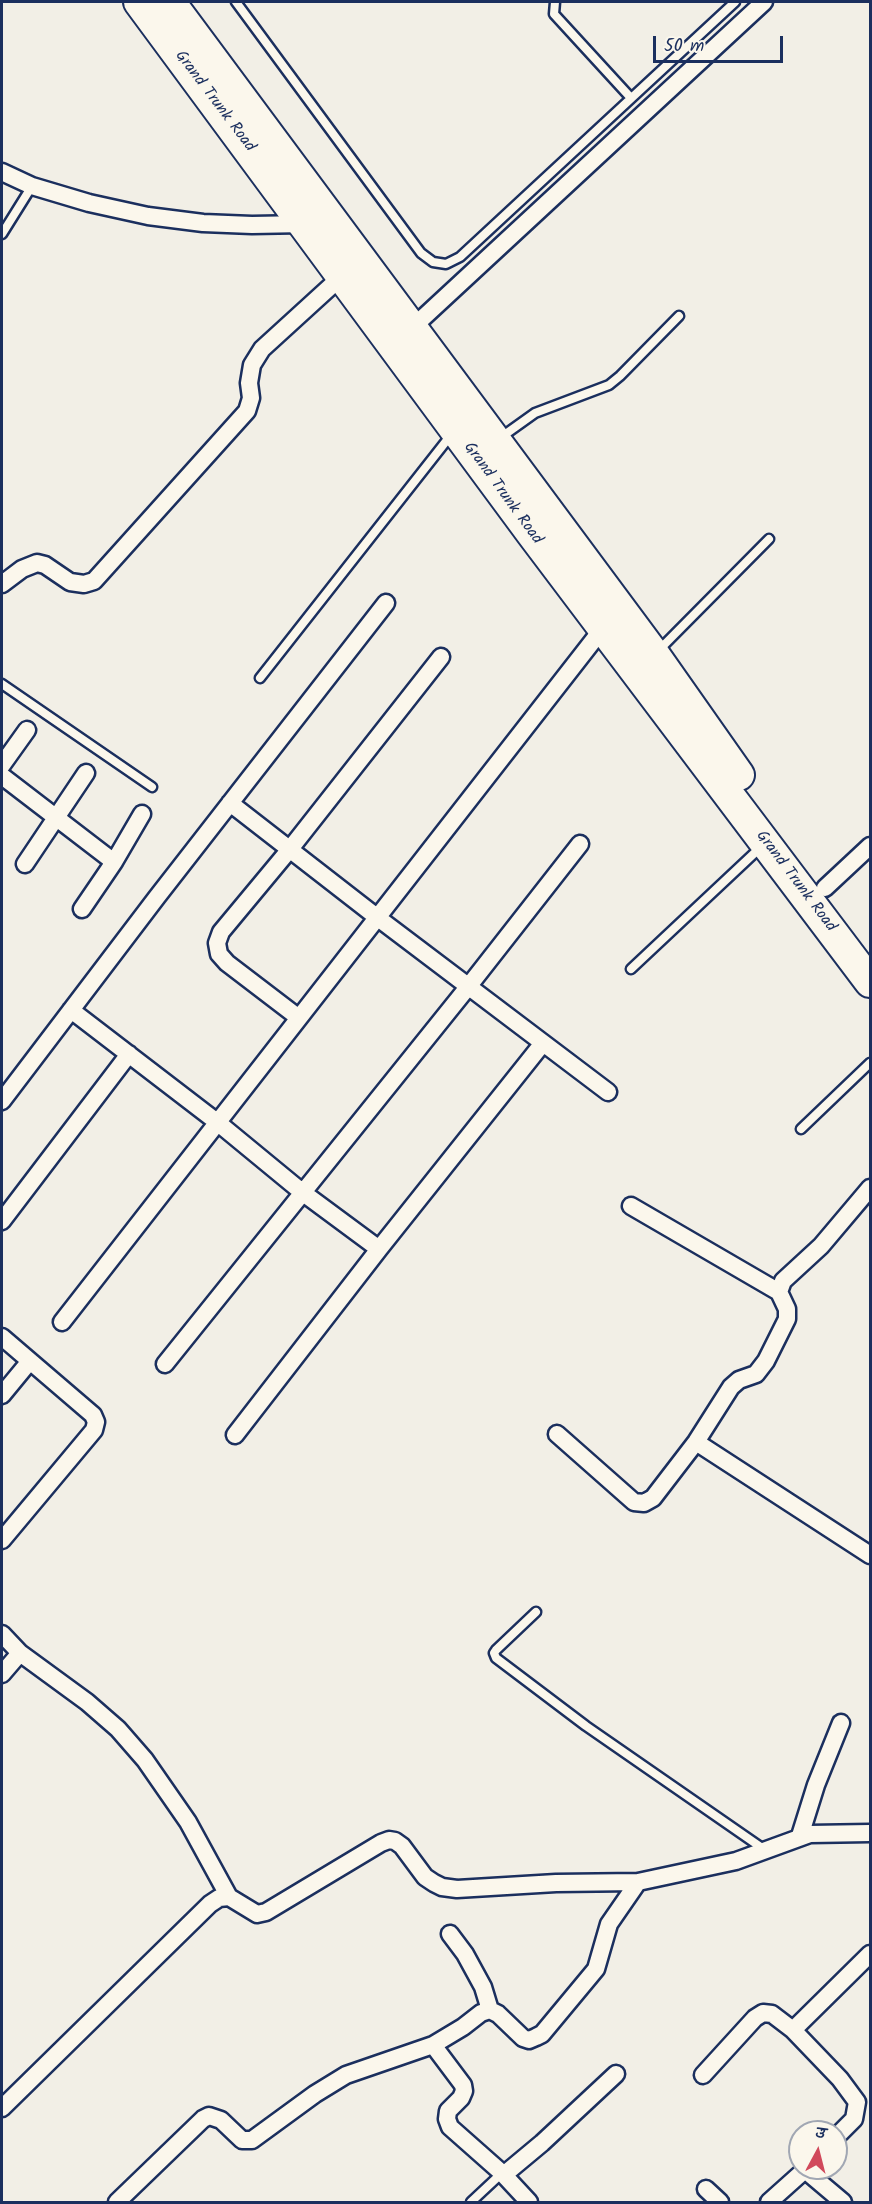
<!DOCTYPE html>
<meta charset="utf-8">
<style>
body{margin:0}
#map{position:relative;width:872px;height:2204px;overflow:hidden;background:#f2efe6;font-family:Kalam,"Playpen Sans Deva",sans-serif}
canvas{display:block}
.frame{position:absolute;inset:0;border:3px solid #1b2f5e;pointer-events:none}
.north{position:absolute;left:788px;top:2120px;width:60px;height:60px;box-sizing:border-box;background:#fbf7ec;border:2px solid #a1a7b3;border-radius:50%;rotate:7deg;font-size:16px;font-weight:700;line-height:24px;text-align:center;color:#1b2f5e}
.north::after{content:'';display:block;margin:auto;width:21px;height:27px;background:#d1495b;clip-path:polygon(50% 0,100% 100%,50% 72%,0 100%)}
.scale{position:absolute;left:653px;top:36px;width:130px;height:27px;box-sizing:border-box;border:3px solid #1b2f5e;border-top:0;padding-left:8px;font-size:18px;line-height:21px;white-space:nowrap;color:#1b2f5e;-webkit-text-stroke:4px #fbf7ec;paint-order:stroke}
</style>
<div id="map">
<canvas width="872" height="2204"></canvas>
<div class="frame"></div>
<div class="north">उ</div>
<div class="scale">50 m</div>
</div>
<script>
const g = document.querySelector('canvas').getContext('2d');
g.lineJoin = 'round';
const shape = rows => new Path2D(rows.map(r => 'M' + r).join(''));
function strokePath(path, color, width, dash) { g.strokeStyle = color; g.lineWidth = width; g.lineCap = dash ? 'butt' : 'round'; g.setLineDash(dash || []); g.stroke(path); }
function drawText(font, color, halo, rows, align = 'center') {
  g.font = font + ' Kalam,sans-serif'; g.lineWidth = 4.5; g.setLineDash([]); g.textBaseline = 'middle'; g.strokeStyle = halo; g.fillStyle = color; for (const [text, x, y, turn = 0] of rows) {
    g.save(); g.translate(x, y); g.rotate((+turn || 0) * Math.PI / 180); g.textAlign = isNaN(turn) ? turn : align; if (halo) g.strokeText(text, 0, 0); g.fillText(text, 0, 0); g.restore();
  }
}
const lane = shape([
 [236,2,421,253,433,262,446,264,460,257,735,2],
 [555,2,554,14,631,98],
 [2,234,32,186],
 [500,438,535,413,609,385,620,376,679,316],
 [657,652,769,539],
 [260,678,451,435],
 [2,684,152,787],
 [631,969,762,846],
 [801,1129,870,1063],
 [536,1612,496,1650,494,1653,496,1658,586,1726,765,1850],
 [471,2202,502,2173]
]);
const street = shape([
 [2,172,32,186,89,203,148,216,203,223,252,225,305,224],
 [412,328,764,2],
 [2,584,22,569,37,563,45,565,70,582,84,584,94,581,247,411,251,398,249,383,252,365,262,349,342,276],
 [2,765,27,730],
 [2,776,114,862],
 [230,803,378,918,608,1092],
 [25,864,86,773],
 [825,888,870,846],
 [82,909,114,862,142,814],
 [71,1010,217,1122,302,1192,379,1249],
 [299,1018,227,963,219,954,217,943,221,932,290,849,441,657],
 [2,1101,157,897,386,603],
 [631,1206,779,1292],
 [2,1221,129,1054],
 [62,1322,603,628],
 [2,1337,93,1415,96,1422,94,1430,2,1540],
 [165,1364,468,987,580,844],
 [2,1395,30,1361],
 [557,1434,634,1502,644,1503,653,1498,696,1442,731,1387,739,1380,756,1374,766,1361,787,1319,787,1309,779,1292,783,1281,821,1246,870,1188],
 [235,1435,379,1249,543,1043],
 [696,1442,870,1555],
 [2,1634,20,1653,87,1702,118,1729,145,1760,188,1822,229,1897],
 [2,1674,20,1653],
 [800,1836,816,1785,841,1723],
 [450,1934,465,1954,483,1987,490,2010],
 [793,2030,870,1954],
 [433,2045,463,2085,464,2091,461,2098,448,2111,447,2119,450,2127,502,2173,506,2173,542,2143,616,2074],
 [703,2075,755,2018,763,2013,772,2014,793,2030,840,2079,857,2102,854,2119,836,2137],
 [2,2108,210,1904,219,1898,229,1897,257,1914,266,1912,381,1843,389,1840,395,1841,402,1846,425,1877,434,1883,442,1887,457,1889,556,1883,638,1882,736,1861,810,1834,870,1833],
 [805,2170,843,2202],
 [503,2174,529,2202],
 [706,2189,720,2202],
 [117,2202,203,2119,209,2116,221,2120,242,2140,252,2140,315,2094,346,2075,433,2045,463,2027,481,2013,490,2010,498,2014,523,2038,529,2040,536,2037,542,2034,596,1969,609,1924,638,1882],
 [769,2202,807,2168]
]);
const highway = shape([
 [139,2,532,534,870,982],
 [170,2,654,654,739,775]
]);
const streetNames = [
 ["Grand Trunk Road",214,102,53],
 ["Grand Trunk Road",502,494,54],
 ["Grand Trunk Road",795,882,53]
];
strokePath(lane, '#1b2f5e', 13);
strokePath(street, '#1b2f5e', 21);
strokePath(highway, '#1b2f5e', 34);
strokePath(lane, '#fbf7ec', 8);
strokePath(street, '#fbf7ec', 16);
strokePath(highway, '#fbf7ec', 30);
drawText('16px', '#1b2f5e', '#fbf7ec', streetNames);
</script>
